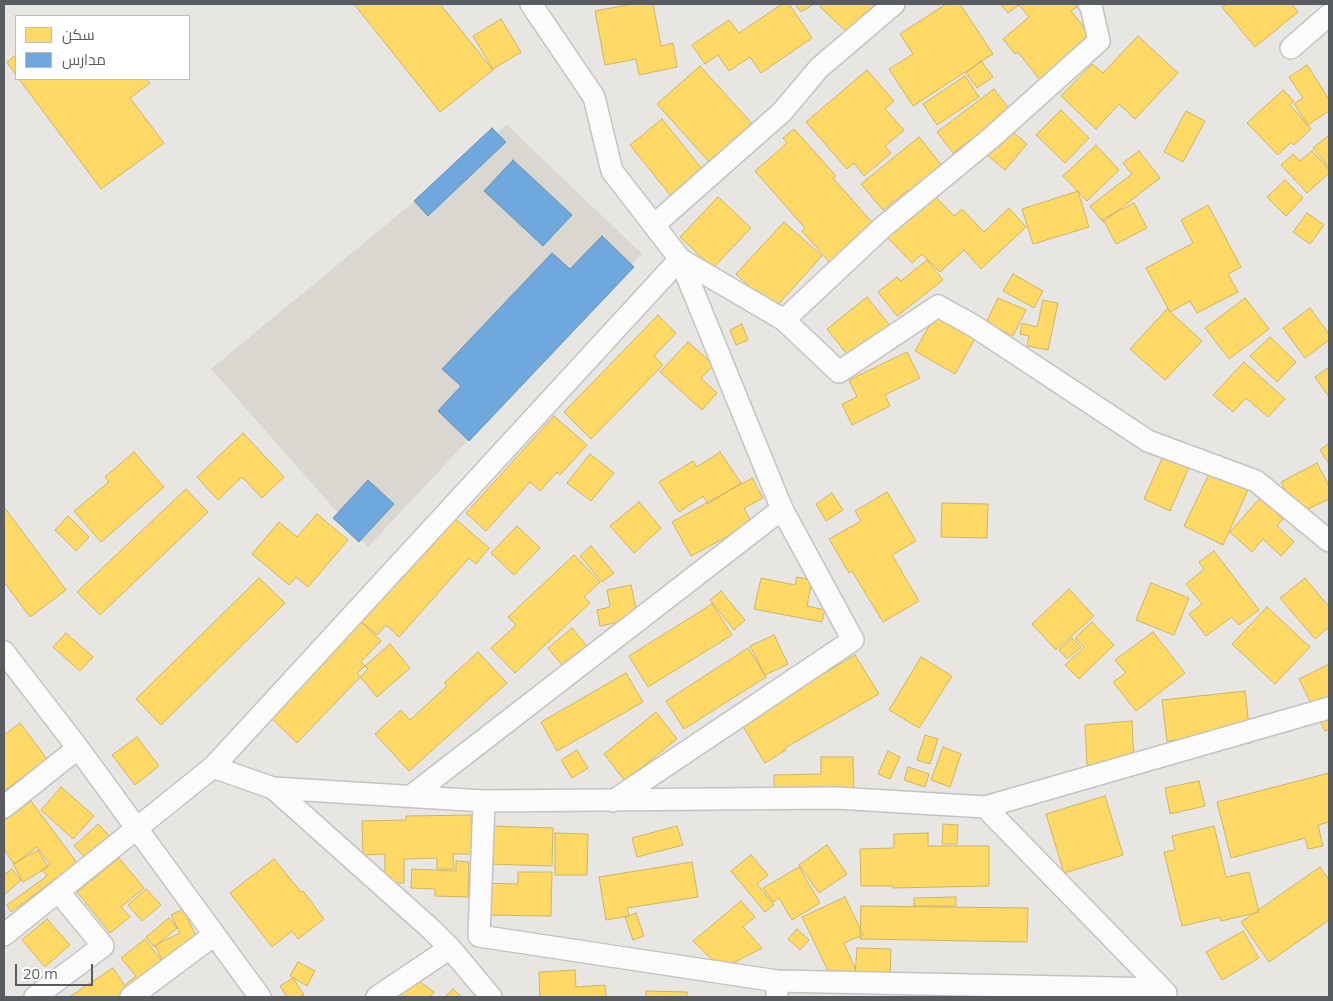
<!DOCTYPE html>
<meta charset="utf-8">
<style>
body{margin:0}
#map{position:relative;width:1333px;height:1001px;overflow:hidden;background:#e8e6e2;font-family:"Open Sans",Cairo,sans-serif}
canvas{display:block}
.frame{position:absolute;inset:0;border:5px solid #585c60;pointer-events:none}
.legend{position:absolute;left:15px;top:15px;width:175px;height:65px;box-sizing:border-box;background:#fff;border:1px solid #bcbebf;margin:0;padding:6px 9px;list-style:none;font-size:15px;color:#585c60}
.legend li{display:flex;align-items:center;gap:10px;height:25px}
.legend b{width:25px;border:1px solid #bcbebf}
.scale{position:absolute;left:15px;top:964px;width:78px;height:22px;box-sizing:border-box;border:2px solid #585c60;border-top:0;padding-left:6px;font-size:15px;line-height:18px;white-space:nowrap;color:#585c60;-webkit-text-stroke:4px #fff;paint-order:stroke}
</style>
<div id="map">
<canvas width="1333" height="1001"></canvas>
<div class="frame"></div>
<ul class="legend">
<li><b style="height:14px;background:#ffd966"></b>سكن</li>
<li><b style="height:14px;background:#6fa8dc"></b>مدارس</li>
</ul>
<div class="scale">20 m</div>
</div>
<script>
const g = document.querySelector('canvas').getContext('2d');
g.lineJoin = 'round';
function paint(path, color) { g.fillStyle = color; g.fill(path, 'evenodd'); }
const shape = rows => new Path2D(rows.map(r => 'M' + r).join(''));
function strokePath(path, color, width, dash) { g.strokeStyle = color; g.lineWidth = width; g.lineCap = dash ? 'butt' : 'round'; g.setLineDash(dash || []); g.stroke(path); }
const education = shape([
 [507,125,642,254,368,547,211,369]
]);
const homes = shape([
 [354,4,440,4,493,70,440,112,354,4],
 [632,4,653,4,661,46,673,43,677,67,639,75,636,59,605,65,595,11,632,4],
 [782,4,789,4,812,38,761,73,750,57,729,71,718,55,705,64,692,45,729,20,739,33,782,4],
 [795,4,814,4,801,12,795,4],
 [823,4,875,4,848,33,820,7,823,4],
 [946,4,960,4,993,54,913,106,889,69,913,54,900,34,946,4],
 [1000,4,1075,4,1077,7,1071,11,1093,39,1040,80,1018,52,1015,54,1003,39,1029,17,1019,5,1008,13,1000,4],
 [1227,4,1292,4,1298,12,1255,47,1222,7,1227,4],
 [501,19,521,52,493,69,473,36,501,19],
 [1138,36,1178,73,1135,119,1119,104,1096,129,1061,96,1092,64,1103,73,1138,36],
 [16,55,16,75,7,62,16,55],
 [981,61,993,77,977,88,966,73,981,61],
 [1307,65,1329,99,1329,111,1308,125,1294,104,1303,98,1289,77,1307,65],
 [700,66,755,127,712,165,657,104,700,66],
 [867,70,894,101,885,109,904,130,885,146,891,153,864,176,854,163,847,169,806,122,867,70],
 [965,76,979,97,937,125,923,104,965,76],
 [19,79,146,79,150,83,130,98,164,143,101,189,19,79],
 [994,89,1010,110,953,153,937,132,994,89],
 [1283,90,1294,101,1290,105,1311,129,1294,145,1291,142,1278,155,1247,123,1283,90],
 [1061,110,1089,138,1065,163,1036,135,1061,110],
 [1186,111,1205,121,1183,162,1164,152,1186,111],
 [662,119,703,170,671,196,630,145,662,119],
 [794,129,836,176,833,178,876,227,833,266,802,231,805,228,755,171,787,143,783,138,794,129],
 [1009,129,1027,144,1005,170,987,155,1009,129],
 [1329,135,1329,168,1313,148,1329,135],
 [919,137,947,172,915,198,908,190,883,210,861,184,919,137],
 [1096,145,1119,170,1087,201,1063,176,1096,145],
 [1139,151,1160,178,1103,222,1090,206,1132,174,1123,163,1139,151],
 [1312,151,1329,170,1329,173,1307,193,1281,165,1293,154,1300,161,1312,151],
 [1285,180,1303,198,1286,216,1267,197,1285,180],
 [930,191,954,216,962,209,984,232,1009,208,1026,227,981,269,964,250,940,272,922,254,912,263,884,234,930,191],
 [1078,191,1089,227,1033,244,1022,209,1078,191],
 [718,197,751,228,713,268,680,237,718,197],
 [1134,203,1147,228,1116,244,1103,219,1134,203],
 [1208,205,1241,267,1228,274,1238,292,1197,313,1190,301,1170,312,1146,268,1193,243,1181,220,1208,205],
 [1307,213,1324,225,1310,244,1293,232,1307,213],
 [784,222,822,256,774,309,736,274,784,222],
 [927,260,943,280,897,316,878,292,897,277,901,281,927,260],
 [1013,274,1043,291,1034,308,1003,291,1013,274],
 [867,297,891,327,851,359,827,329,867,297],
 [998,298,1026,310,1013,336,986,323,998,298],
 [1245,298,1269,329,1229,359,1205,328,1245,298],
 [1043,300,1058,303,1048,350,1027,346,1029,336,1020,334,1022,323,1037,327,1043,300],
 [1310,308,1329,334,1329,340,1305,358,1283,328,1310,308],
 [1167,309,1202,341,1165,380,1130,349,1167,309],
 [937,312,977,335,955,374,915,351,937,312],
 [658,315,676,333,654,356,663,365,591,439,564,412,658,315],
 [742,324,748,340,736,345,730,330,742,324],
 [1270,337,1296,362,1277,382,1250,356,1270,337],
 [688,342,714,365,701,378,717,393,702,410,660,372,688,342],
 [907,352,920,378,885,395,890,406,852,425,842,404,857,397,849,380,907,352],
 [1244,362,1285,399,1268,417,1246,398,1233,412,1213,395,1244,362],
 [1329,367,1329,397,1315,377,1329,367],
 [554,416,587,445,560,475,557,472,540,491,530,482,486,531,466,513,554,416],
 [243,433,284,477,262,498,242,477,218,500,197,477,243,433],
 [1329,443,1329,464,1320,450,1329,443],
 [134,452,164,487,101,542,74,511,109,482,105,477,134,452],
 [720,452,741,483,708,504,703,496,679,512,659,482,693,461,697,467,720,452],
 [590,454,614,473,591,501,567,483,590,454],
 [1164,454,1190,465,1170,511,1144,499,1164,454],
 [1317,463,1329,486,1329,499,1298,514,1281,482,1317,463],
 [1211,470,1249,488,1223,545,1184,526,1211,470],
 [752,478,763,498,744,508,752,523,691,556,672,522,752,478],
 [186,489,208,512,100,615,77,592,186,489],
 [887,492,916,541,892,555,919,601,883,622,852,571,849,573,829,539,861,521,855,511,887,492],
 [832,493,843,510,826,521,816,504,832,493],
 [1260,498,1283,519,1277,526,1294,542,1281,556,1263,539,1252,552,1230,532,1260,498],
 [639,502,661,528,634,553,610,526,639,502],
 [942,503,988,504,987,538,941,537,942,503],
 [4,507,66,590,30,617,4,582,4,507],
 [317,514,348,540,308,587,296,577,289,585,252,554,279,522,297,537,317,514],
 [451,515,489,548,476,564,469,558,399,637,386,625,377,635,359,620,451,515],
 [68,516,89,537,76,551,55,530,68,516],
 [517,526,540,548,514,575,491,553,517,526],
 [591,546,614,573,602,582,580,556,591,546],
 [1214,551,1259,610,1239,625,1232,617,1206,636,1189,614,1202,604,1186,584,1204,569,1199,562,1214,551],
 [574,555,600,582,584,597,590,603,515,673,491,648,516,625,508,617,574,555],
 [797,577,812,580,807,606,825,610,822,622,754,609,761,578,795,585,797,577],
 [259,578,285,603,161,725,136,699,259,578],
 [1305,578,1329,607,1329,627,1315,639,1280,598,1305,578],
 [1151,583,1189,598,1174,635,1136,620,1151,583],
 [631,585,638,618,600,626,597,610,610,607,607,590,631,585],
 [1069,589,1094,616,1056,650,1032,624,1069,589],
 [721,591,745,620,734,630,710,600,721,591],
 [712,604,732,635,648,687,629,656,712,604],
 [1267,607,1310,647,1275,684,1232,644,1267,607],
 [360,621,381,641,361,662,368,669,297,743,269,716,360,621],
 [1092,622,1114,645,1079,679,1065,665,1084,647,1075,638,1092,622],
 [572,628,591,651,567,671,548,648,572,628],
 [1153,632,1185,673,1136,711,1113,682,1126,673,1115,660,1153,632],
 [66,633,93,657,80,671,53,647,66,633],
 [774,635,788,664,765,675,750,646,774,635],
 [1072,638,1081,647,1067,659,1059,650,1072,638],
 [390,644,410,668,377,697,357,673,390,644],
 [748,648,766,677,684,729,666,701,748,648],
 [478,652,507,683,409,771,375,734,401,710,410,720,447,686,444,683,478,652],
 [855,655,879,694,785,748,786,750,765,763,741,723,855,655],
 [921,657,952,676,919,728,889,710,921,657],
 [1329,664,1329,729,1325,731,1299,679,1329,664],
 [626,673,643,702,557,751,541,722,626,673],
 [1245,691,1251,743,1177,751,1176,740,1167,741,1162,700,1245,691],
 [656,712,677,739,625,781,604,754,656,712],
 [1132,721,1134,762,1087,765,1085,725,1132,721],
 [20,723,47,759,4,791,4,735,20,723],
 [925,735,938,739,930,764,917,760,925,735],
 [137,737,159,766,135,785,112,755,137,737],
 [943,747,961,754,950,787,931,780,943,747],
 [577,750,588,768,572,778,561,760,577,750],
 [888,751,900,757,890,779,878,774,888,751],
 [821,757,853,757,854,795,774,796,774,775,821,774,821,757],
 [908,767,929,774,925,787,904,780,908,767],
 [1329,773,1329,822,1318,825,1323,846,1308,849,1305,838,1231,858,1217,802,1329,773],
 [1199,781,1205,806,1170,814,1165,788,1199,781],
 [61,787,94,816,73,839,41,810,61,787],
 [1105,796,1123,855,1064,873,1046,814,1105,796],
 [31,801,77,863,11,912,7,905,47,876,42,870,50,864,37,847,14,864,4,849,4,821,31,801],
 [471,815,472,854,453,854,454,869,437,869,437,858,404,859,404,883,385,883,385,854,363,855,362,821,406,820,406,816,471,815],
 [98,824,114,841,90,863,74,846,98,824],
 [943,824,958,825,957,844,942,844,943,824],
 [489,826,553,828,552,866,488,864,489,826],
 [677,826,683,845,637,857,632,838,677,826],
 [1214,826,1226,877,1249,872,1259,912,1221,921,1220,917,1182,926,1164,852,1175,850,1172,836,1214,826],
 [555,833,588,834,587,875,555,875,555,833],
 [928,833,928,846,989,846,989,886,893,888,893,886,861,886,860,849,894,848,894,834,928,833],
 [827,845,847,874,819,893,799,865,827,845],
 [38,850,48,867,23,882,13,864,38,850],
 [751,855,768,875,757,884,774,905,765,912,731,871,751,855],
 [119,858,144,888,121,907,130,917,110,933,77,892,119,858],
 [274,859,301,892,303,891,324,919,298,939,292,931,272,947,230,893,274,859],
 [456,861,469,862,468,897,435,896,435,889,411,888,412,869,456,871,456,861],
 [692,862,698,897,627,908,629,916,606,920,599,877,692,862],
 [799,867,820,903,792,920,779,898,773,902,763,888,799,867],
 [1320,867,1329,880,1329,920,1269,962,1241,922,1320,867],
 [12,869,21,880,4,895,4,875,12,869],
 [518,872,552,872,551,916,483,915,484,883,518,884,518,872],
 [146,889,161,905,142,921,128,905,146,889],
 [845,897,863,935,844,943,857,973,832,979,802,917,845,897],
 [956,897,956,906,914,906,914,898,956,897],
 [741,901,755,917,743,927,762,948,722,969,693,941,741,901],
 [861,906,1028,908,1027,942,860,939,861,906],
 [183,909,199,942,162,960,155,945,180,933,171,915,183,909],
 [636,913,644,936,633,940,625,917,636,913],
 [169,918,177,928,154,947,146,937,169,918],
 [47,919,70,945,45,967,22,940,47,919],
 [797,929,809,940,800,950,788,939,797,929],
 [1243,931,1259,958,1222,980,1206,952,1243,931],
 [145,939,165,965,132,991,126,984,136,976,121,958,145,939],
 [857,948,891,949,890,976,855,975,857,948],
 [298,962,315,971,307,986,290,976,298,962],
 [113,968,132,996,130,997,69,997,113,968],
 [575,970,576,987,605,985,606,997,540,997,539,972,575,970],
 [412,976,434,992,430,997,395,997,412,976],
 [293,978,304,995,300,997,287,997,280,986,293,978],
 [453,989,462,997,445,997,453,989],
 [646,991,687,992,687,997,646,997,646,991]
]);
const schools = shape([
 [492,128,506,142,428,216,414,201,492,128],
 [513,160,572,215,543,246,484,191,513,160],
 [602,236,634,267,469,441,438,411,461,386,442,369,552,253,570,269,602,236],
 [368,480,394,504,359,542,333,518,368,480]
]);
const street = shape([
 [531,4,594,97,612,171,680,259,782,509,853,640,613,801],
 [1291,48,1329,15],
 [654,225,782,112,819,68,894,4],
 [784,320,883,227,991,138,1099,41,1091,6,1089,4],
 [4,652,78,748,260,997],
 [213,767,680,259,784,320,839,372,938,306,974,326,1148,441,1256,481,1329,541],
 [273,788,432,930,450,948,491,997],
 [411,796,782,509],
 [484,801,479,936,777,981,777,997],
 [4,807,78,748],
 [985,807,1166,993],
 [4,935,213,767,273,788,484,801,836,798,985,807,1329,708],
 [777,981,1162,989],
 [35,997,103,946,59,892],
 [131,997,214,935],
 [377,997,450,948]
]);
paint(education, '#dad7d1');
paint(homes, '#ffd966');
strokePath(homes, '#cdb464', 1);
paint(schools, '#6fa8dc');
strokePath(schools, '#6891b7', 1);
strokePath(street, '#c3c3c2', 24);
strokePath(street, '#fcfbfb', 21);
</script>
